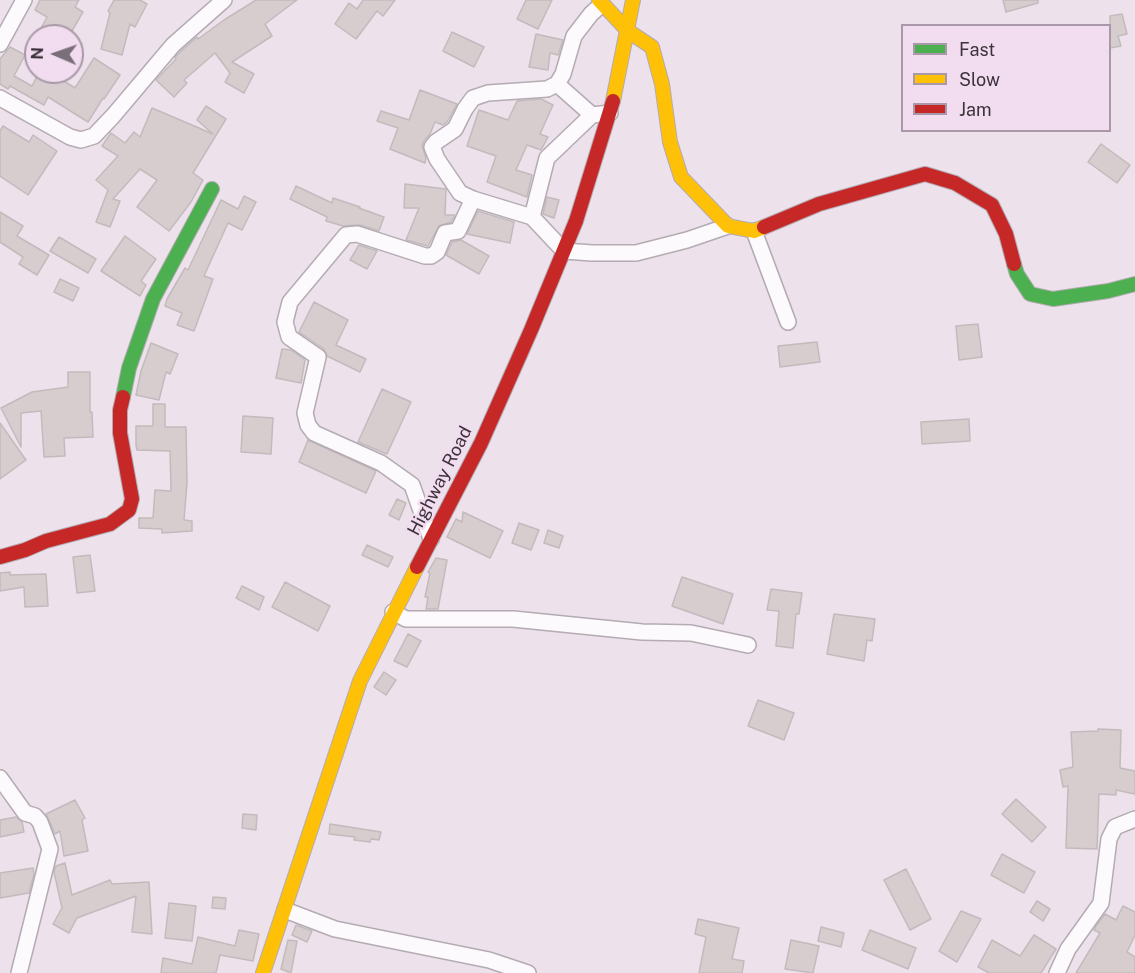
<!DOCTYPE html>
<style>
body{margin:0}
#map{position:relative;width:1135px;height:973px;overflow:hidden;background:#ede1ec;font-family:"Public Sans",sans-serif}
canvas{display:block}
.legend{position:absolute;left:901px;top:24px;width:210px;height:108px;box-sizing:border-box;background:#f2dcef;border:2px solid #a998a7;margin:0;padding:8px 10px;list-style:none;font-size:18px;color:#3b323a}
.legend li{display:flex;align-items:center;gap:12px;height:30px}
.legend b{width:30px;border:2px solid #a998a7}
.north{position:absolute;left:24px;top:24px;width:60px;height:60px;box-sizing:border-box;background:#f2dcef;border:2px solid #a998a7;border-radius:50%;rotate:272deg;font-size:16px;font-weight:700;line-height:24px;text-align:center;color:#3b323a}
.north::after{content:'';display:block;margin:auto;width:21px;height:27px;background:#796f78;clip-path:polygon(50% 0,100% 100%,50% 72%,0 100%)}
</style>
<div id="map">
<canvas width="1135" height="973"></canvas>
<ul class="legend">
<li><b style="height:8px;background:#4caf50"></b>Fast</li>
<li><b style="height:8px;background:#ffc107"></b>Slow</li>
<li><b style="height:8px;background:#c62828"></b>Jam</li>
</ul>
<div class="north">N</div>
</div>
<script>
const g = document.querySelector('canvas').getContext('2d');
g.lineJoin = 'round';
function paint(path, color) { g.fillStyle = color; g.fill(path, 'evenodd'); }
const shape = rows => new Path2D(rows.map(r => 'M' + r).join(''));
function strokePath(path, color, width, dash) { g.strokeStyle = color; g.lineWidth = width; g.lineCap = dash ? 'butt' : 'round'; g.setLineDash(dash || []); g.stroke(path); }
function drawText(font, color, halo, rows, align = 'center') {
  g.font = font + ' "Public Sans",sans-serif'; g.lineWidth = 5; g.setLineDash([]); g.textBaseline = 'middle'; g.strokeStyle = halo; g.fillStyle = color; for (const [text, x, y, turn = 0] of rows) {
    g.save(); g.translate(x, y); g.rotate((+turn || 0) * Math.PI / 180); g.textAlign = isNaN(turn) ? turn : align; if (halo) g.strokeText(text, 0, 0); g.fillText(text, 0, 0); g.restore();
  }
}
const building = shape([
 [40,0,79,0,75,7,83,12,69,36,37,36,47,17,35,10,40,0],
 [114,0,140,0,147,4,135,27,130,24,122,55,101,49,110,13,108,11,114,0],
 [256,0,297,0,265,24,272,36,232,62,254,74,244,93,225,82,230,73,215,53,184,80,187,83,174,97,156,80,176,59,175,57,180,52,197,37,198,39,224,20,256,0],
 [363,0,395,0,383,16,377,11,356,39,335,24,349,3,357,9,363,0],
 [526,0,552,0,538,29,517,19,526,0],
 [1003,0,1038,0,1038,3,1006,12,1003,0],
 [1122,14,1127,34,1118,36,1121,46,1110,48,1110,16,1122,14],
 [452,32,484,47,474,67,443,51,452,32],
 [536,34,563,40,558,55,550,53,548,70,529,67,536,34],
 [10,47,25,55,14,76,32,86,39,72,50,72,75,88,94,58,120,75,104,99,103,98,88,122,48,97,44,105,10,86,8,89,0,84,0,59,10,47],
 [420,90,457,104,447,122,443,125,435,122,430,134,424,141,422,146,426,158,425,163,390,149,398,128,377,121,381,111,409,120,420,90],
 [541,99,553,105,540,134,548,137,541,150,527,145,516,170,532,175,527,197,487,182,496,156,467,146,479,110,508,120,517,101,541,99],
 [206,106,226,119,193,173,203,180,191,202,169,231,137,207,157,180,140,169,113,199,120,201,110,227,96,222,108,190,96,180,118,156,102,146,111,133,125,143,134,132,140,137,152,108,213,134,197,120,206,106],
 [3,126,29,142,33,135,57,151,28,195,0,176,0,131,3,126],
 [1101,144,1130,165,1117,183,1088,162,1101,144],
 [405,184,446,189,445,215,455,215,451,222,439,226,428,246,406,240,419,208,404,208,405,184],
 [296,186,332,203,333,198,360,207,359,208,384,217,379,231,360,225,343,226,326,221,327,217,290,199,296,186],
 [244,196,256,202,242,230,228,223,223,234,204,276,213,279,194,331,177,325,182,313,165,306,167,299,185,268,188,270,221,200,238,209,244,196],
 [547,197,559,200,554,218,543,214,547,197],
 [478,211,514,222,510,243,467,234,478,211],
 [0,212,23,226,17,236,49,255,37,275,19,264,23,257,0,242,0,212],
 [125,236,156,259,141,281,146,285,140,296,101,271,125,236],
 [59,237,96,259,88,273,50,251,59,237],
 [461,240,489,256,479,274,446,255,452,242,461,240],
 [359,245,377,251,367,269,350,260,359,245],
 [60,279,79,288,73,301,54,292,60,279],
 [314,302,348,320,336,345,366,359,360,372,327,356,324,349,299,332,314,302],
 [978,324,982,357,959,360,956,326,978,324],
 [817,342,820,362,780,367,778,346,817,342],
 [151,343,178,354,170,374,166,372,159,400,136,395,141,371,151,343],
 [282,349,291,350,305,360,301,383,276,378,282,349],
 [68,372,90,372,90,412,92,412,93,437,64,438,65,456,44,457,41,411,21,413,21,447,1,408,32,392,68,387,68,372],
 [382,389,411,402,387,454,358,442,382,389],
 [153,404,165,404,165,427,186,427,187,483,184,520,192,521,192,531,162,533,162,529,139,528,139,518,153,518,155,490,171,491,170,451,137,450,136,445,136,426,153,426,153,404],
 [243,416,273,418,271,454,241,452,243,416],
 [969,419,970,441,922,444,921,422,969,419],
 [0,423,26,460,0,479,0,423],
 [308,440,376,471,366,493,299,462,308,440],
 [397,499,406,503,399,520,389,515,397,499],
 [463,512,503,531,490,558,447,537,456,519,462,522,463,512],
 [519,523,539,530,531,550,512,543,519,523],
 [548,530,563,536,559,548,544,543,548,530],
 [367,545,393,557,388,567,362,555,367,545],
 [90,555,95,591,77,593,73,557,90,555],
 [436,558,447,560,438,609,426,609,428,597,425,597,430,573,428,572,436,558],
 [10,572,10,575,46,574,48,606,25,607,24,587,0,591,0,573,10,572],
 [682,577,733,594,723,624,672,606,682,577],
 [285,582,330,606,318,631,272,607,285,582],
 [242,586,264,597,259,610,236,598,242,586],
 [771,589,802,593,799,614,796,614,793,648,776,646,779,611,767,610,771,589],
 [834,614,875,619,872,641,867,640,864,661,827,654,834,614],
 [408,634,421,641,407,667,394,661,408,634],
 [384,672,396,680,386,695,374,687,384,672],
 [758,700,794,713,784,740,748,726,758,700],
 [1098,729,1121,730,1120,768,1135,771,1135,794,1116,790,1116,795,1099,794,1097,849,1066,848,1068,786,1063,787,1060,770,1073,767,1071,732,1098,731,1098,729],
 [1016,799,1046,827,1032,842,1002,814,1016,799],
 [75,800,85,818,82,820,88,851,64,856,60,831,55,834,46,814,75,800],
 [243,814,257,815,256,830,242,828,243,814],
 [16,817,22,822,24,832,0,837,0,820,16,817],
 [330,824,381,832,379,840,371,839,370,842,354,840,355,837,329,834,330,824],
 [1002,854,1035,872,1024,893,991,875,1002,854],
 [65,863,72,895,110,880,112,884,149,882,152,934,132,932,136,896,77,918,69,933,53,924,62,908,54,872,56,866,65,863],
 [33,868,34,874,29,893,0,898,0,873,33,868],
 [906,869,931,919,910,930,884,880,906,869],
 [213,897,226,898,225,909,212,908,213,897],
 [1037,901,1050,909,1043,921,1030,912,1037,901],
 [169,903,196,906,192,941,165,938,169,903],
 [1123,906,1135,912,1135,935,1127,952,1135,957,1135,973,1076,973,1100,933,1094,930,1096,926,1105,914,1116,920,1123,906],
 [961,911,981,919,957,962,939,951,961,911],
 [698,919,739,928,732,959,744,961,742,973,699,973,706,937,695,934,698,919],
 [296,925,312,931,307,942,292,935,296,925],
 [821,927,844,933,841,947,818,941,821,927],
 [239,930,259,934,253,961,220,955,216,973,161,973,163,958,192,964,198,937,235,946,239,930],
 [870,930,916,948,908,969,862,950,870,930],
 [1034,935,1056,949,1041,973,989,973,978,967,992,940,1020,956,1034,935],
 [288,940,297,941,291,973,281,969,288,940],
 [791,940,819,946,813,973,785,969,791,940]
]);
const street = shape([
 [0,44,24,0],
 [557,84,592,115],
 [0,98,70,137,81,140,94,136,113,116,173,45,224,0],
 [473,199,460,193,437,159,432,147,436,142,455,129,465,109,473,98,488,93,547,89,557,84,563,74,574,36,591,14,602,4],
 [532,217,547,158,592,115,610,113],
 [754,231,788,322],
 [431,539,412,485,381,463,314,433,308,425,305,413,318,357,289,337,285,322,290,302,346,235,357,234,425,256,431,256,437,252,445,233,458,231,473,199,532,217,564,251,592,253,636,253,687,240,728,226],
 [393,612,406,619,513,619,642,632,691,633,748,645],
 [0,778,25,813,35,816,40,822,50,849,19,973],
 [285,910,335,929,489,960,528,973],
 [1057,973,1068,949,1101,903,1109,839,1115,827,1135,819]
]);
const fast = shape([
 [1014,264,1017,274,1030,294,1053,299,1108,291,1135,284],
 [123,397,129,368,153,299,212,189]
]);
const slow = shape([
 [599,0,628,31,652,47,662,84,670,142,681,177,728,226,754,231,764,227],
 [613,101,633,0],
 [263,973,360,681,417,567]
]);
const jam = shape([
 [764,227,819,204,925,174,955,183,992,205,1006,234,1014,264],
 [0,557,25,550,46,541,110,524,129,510,132,499,120,433,120,410,123,397],
 [417,567,481,443,531,330,576,221,613,101]
]);
const streetNames = [
 ["Highway Road",440,481,-63]
];
paint(building, '#d7cdcf');
strokePath(building, '#c3babc', 1.5);
strokePath(street, '#b4abb3', 18);
strokePath(fast, '#b4abb3', 16);
strokePath(slow, '#b4abb3', 16);
strokePath(jam, '#b4abb3', 16);
strokePath(street, '#fcfafc', 15);
strokePath(fast, '#4caf50', 14);
strokePath(slow, '#ffc107', 14);
strokePath(jam, '#c62828', 14);
drawText('18px', '#3b323a', '#f2dcef', streetNames);
</script>
